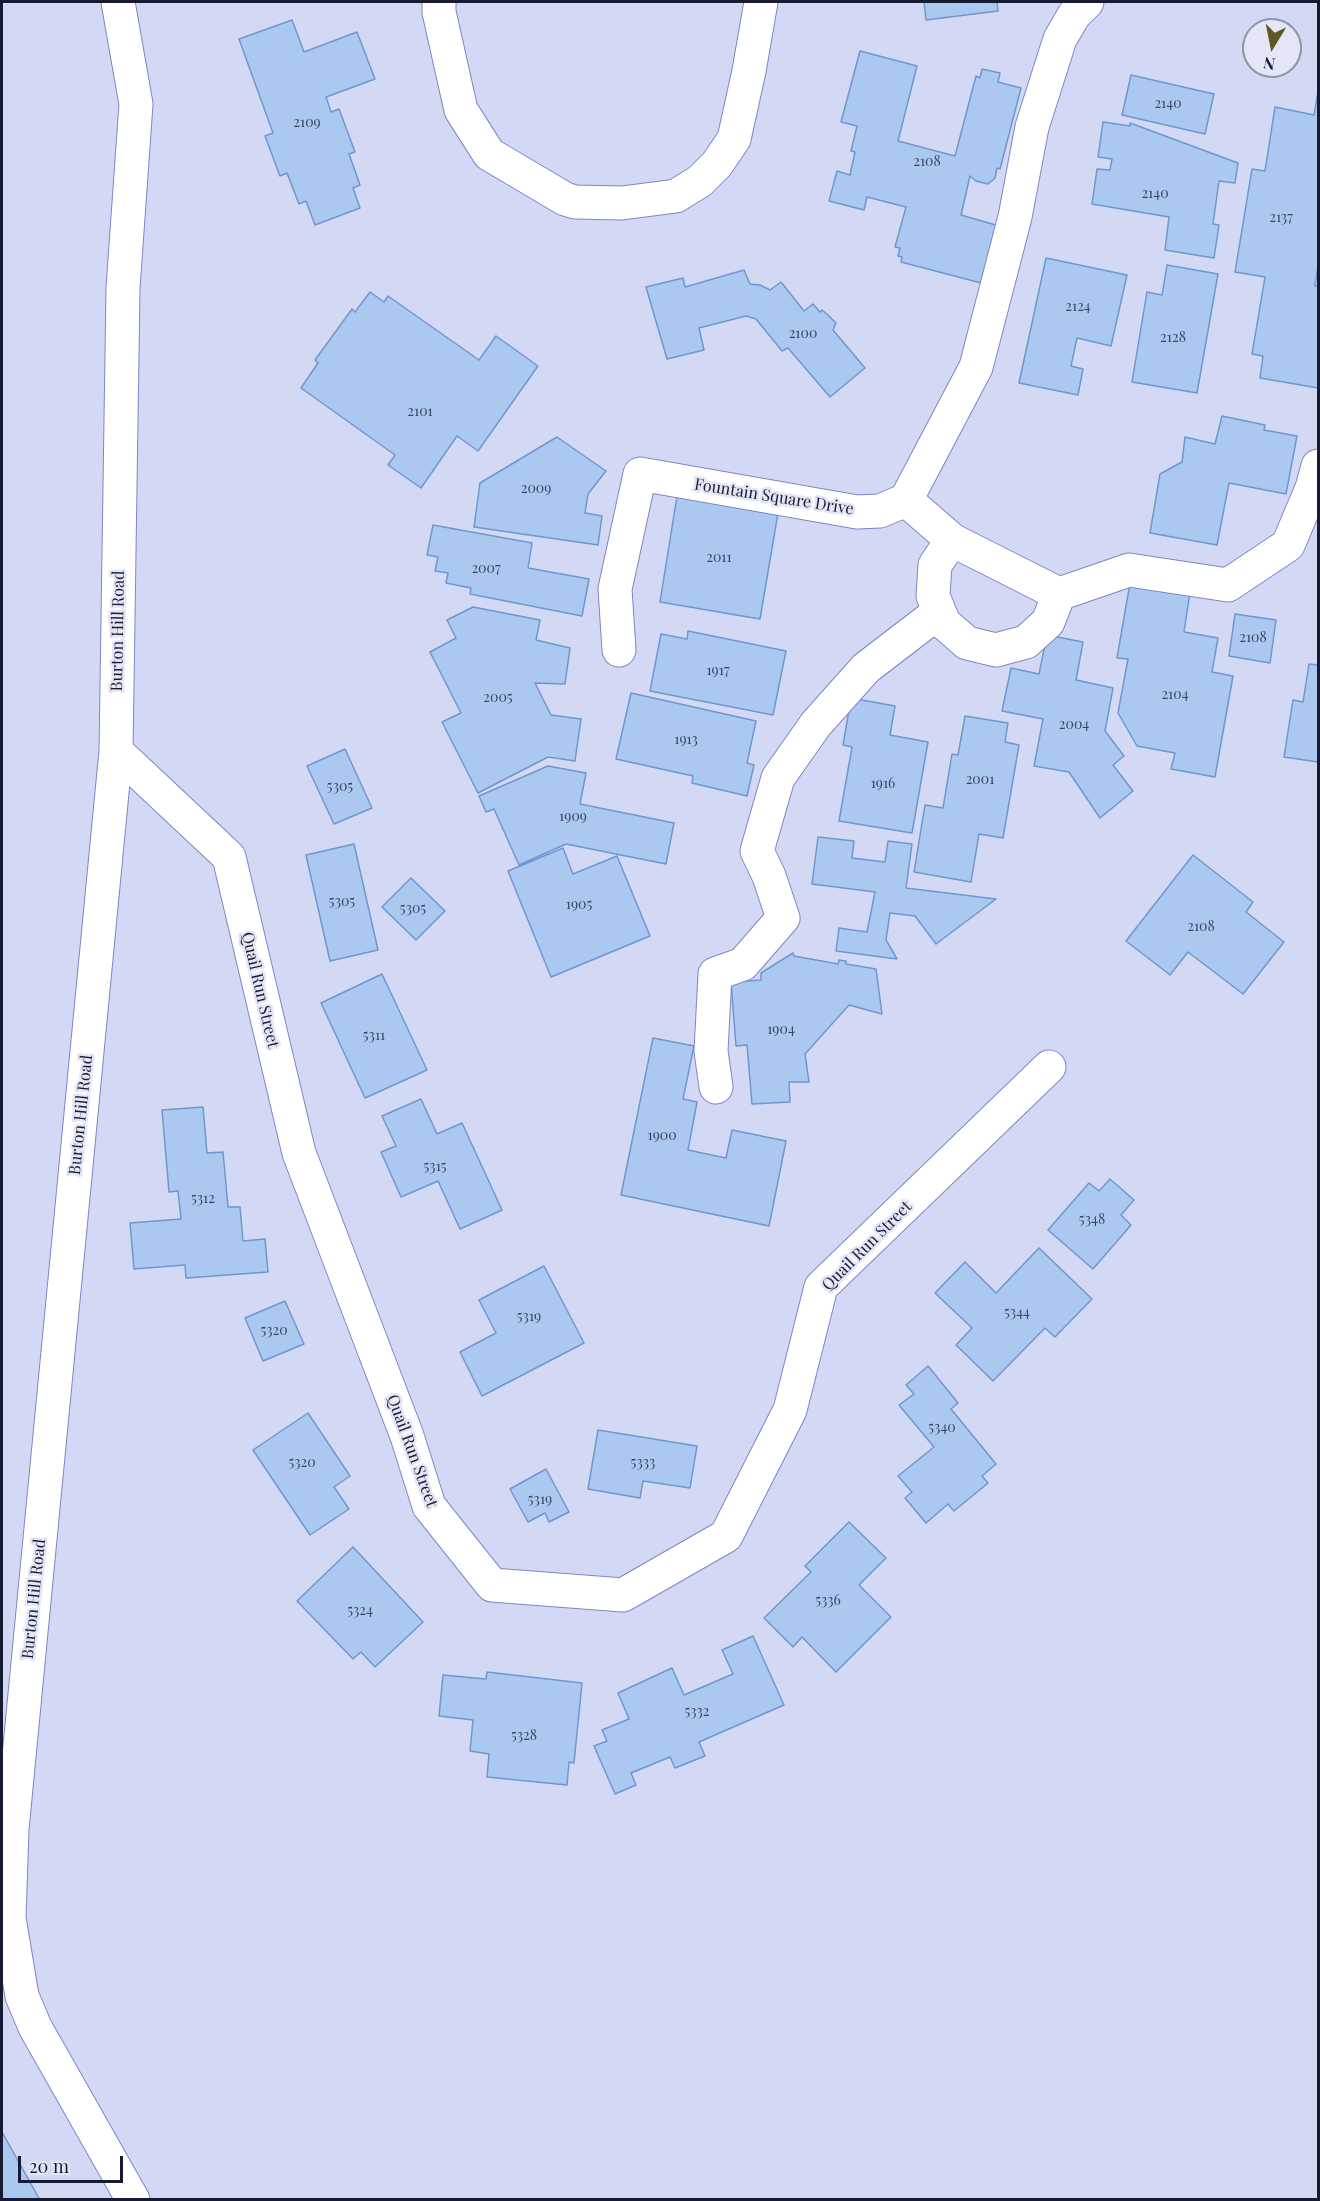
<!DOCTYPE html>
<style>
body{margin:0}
#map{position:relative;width:1320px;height:2201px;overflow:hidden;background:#d3d9f4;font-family:"Playfair Display",serif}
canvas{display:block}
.frame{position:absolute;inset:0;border:3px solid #171a33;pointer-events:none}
.north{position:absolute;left:1242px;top:18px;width:60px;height:60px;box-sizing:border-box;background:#e3e6f5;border:2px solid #9194a7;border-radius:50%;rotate:190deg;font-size:16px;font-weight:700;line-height:24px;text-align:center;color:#171a33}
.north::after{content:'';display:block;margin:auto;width:21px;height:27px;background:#625723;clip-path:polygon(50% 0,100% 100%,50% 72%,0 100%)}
.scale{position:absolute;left:18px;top:2156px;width:105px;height:27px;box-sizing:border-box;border:3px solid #171a33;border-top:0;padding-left:8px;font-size:18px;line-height:21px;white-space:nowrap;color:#171a33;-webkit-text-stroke:4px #e3e6f5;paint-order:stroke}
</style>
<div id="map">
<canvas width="1320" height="2201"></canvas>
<div class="frame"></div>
<div class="north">N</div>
<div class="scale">20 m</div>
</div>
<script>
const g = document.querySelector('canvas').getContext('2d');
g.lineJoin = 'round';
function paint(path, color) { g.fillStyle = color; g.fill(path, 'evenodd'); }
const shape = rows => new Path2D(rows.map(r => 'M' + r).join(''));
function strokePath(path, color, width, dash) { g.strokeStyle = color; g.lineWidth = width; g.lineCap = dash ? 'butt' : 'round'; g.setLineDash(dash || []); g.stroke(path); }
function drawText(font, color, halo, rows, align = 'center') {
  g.font = font + ' "Playfair Display",serif'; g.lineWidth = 5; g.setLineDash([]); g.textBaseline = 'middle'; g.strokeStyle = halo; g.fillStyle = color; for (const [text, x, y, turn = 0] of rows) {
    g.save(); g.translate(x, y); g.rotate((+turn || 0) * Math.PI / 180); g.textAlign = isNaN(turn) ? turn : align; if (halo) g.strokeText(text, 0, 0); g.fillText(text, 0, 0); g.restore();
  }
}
const building = shape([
 [924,2,997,2,998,11,926,20,924,2],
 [292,20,304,52,357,32,375,79,326,97,331,112,339,109,355,152,349,154,360,185,353,188,360,208,315,225,306,201,299,204,287,173,280,176,265,136,273,133,239,39,292,20],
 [860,51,917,66,898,141,955,156,976,76,980,78,982,69,1000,73,998,82,1021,88,1000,169,997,168,995,178,988,184,976,181,970,176,961,215,996,225,981,283,901,262,902,257,898,256,900,248,895,247,906,207,867,197,864,210,829,201,837,171,850,175,855,152,851,151,857,126,841,122,860,51],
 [1131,75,1214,94,1205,134,1122,115,1131,75],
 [1318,92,1318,266,1315,286,1318,286,1318,388,1260,378,1263,356,1252,354,1265,277,1235,272,1252,169,1265,171,1275,107,1314,115,1318,92],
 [1103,122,1130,126,1130,123,1238,163,1235,183,1219,181,1213,224,1219,225,1214,258,1165,250,1169,217,1092,204,1097,169,1110,170,1112,159,1098,157,1103,122],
 [1046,258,1127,275,1111,346,1077,338,1071,366,1083,369,1078,395,1019,383,1046,258],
 [1167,265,1218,274,1197,393,1132,382,1147,292,1162,295,1167,265],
 [744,270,750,284,760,285,770,290,781,282,804,311,813,304,820,312,822,310,828,315,836,323,833,330,865,368,830,397,788,348,782,351,756,319,746,316,699,328,704,350,667,359,646,287,683,278,685,287,744,270],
 [370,292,384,302,388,296,479,360,496,336,538,366,478,451,457,436,421,488,388,465,395,455,301,388,318,363,315,360,352,309,355,312,370,292],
 [1222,416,1265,425,1264,430,1297,436,1286,494,1229,483,1217,545,1150,533,1160,474,1182,462,1185,437,1215,444,1222,416],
 [557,437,606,471,588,494,585,513,602,516,598,545,474,527,480,483,557,437],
 [677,496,778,513,760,619,660,602,677,496],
 [433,525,532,543,528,568,589,579,582,616,470,594,471,588,446,583,448,573,435,571,438,557,427,555,433,525],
 [1130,583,1190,592,1184,632,1218,638,1212,672,1233,676,1215,777,1171,769,1175,753,1137,746,1118,713,1128,659,1117,658,1130,583],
 [473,607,540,620,536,640,570,648,565,684,535,683,551,715,581,719,575,761,548,757,478,793,442,722,461,713,430,652,456,638,447,620,473,607],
 [1235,614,1276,620,1270,663,1229,656,1235,614],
 [688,631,786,651,773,715,650,691,661,634,687,639,688,631],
 [1047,635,1083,642,1076,680,1113,688,1105,731,1124,756,1113,765,1133,791,1100,818,1069,772,1034,766,1043,719,1002,711,1011,668,1039,674,1047,635],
 [1309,664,1318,665,1318,762,1284,757,1293,700,1303,702,1309,664],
 [631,693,756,721,747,763,754,765,747,796,692,783,693,776,616,759,631,693],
 [851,698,895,706,890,735,928,742,912,833,839,821,852,747,843,745,851,698],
 [965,716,1008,723,1005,742,1019,745,1003,838,979,834,971,882,914,872,925,805,943,808,952,754,958,755,965,716],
 [345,749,372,808,334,824,307,766,345,749],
 [548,766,586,773,580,804,674,823,666,864,566,844,519,865,494,809,486,812,479,796,548,766],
 [818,837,854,841,852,858,885,862,888,841,912,844,906,888,996,899,936,944,915,916,890,913,886,940,897,959,836,951,839,928,867,932,875,892,812,884,818,837],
 [354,844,378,950,330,961,306,855,354,844],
 [563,848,573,874,617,856,650,936,551,977,508,871,563,848],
 [1193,855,1253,902,1246,912,1284,942,1243,994,1188,952,1170,975,1126,941,1193,855],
 [411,878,445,911,416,940,382,907,411,878],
 [793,953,794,956,838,964,839,960,846,961,846,964,876,969,882,1014,849,1005,805,1054,809,1082,789,1082,790,1102,752,1104,747,1045,736,1046,731,982,761,980,761,973,793,953],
 [382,974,427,1070,365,1098,321,1003,382,974],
 [653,1038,694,1046,683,1099,697,1102,688,1150,726,1158,732,1130,786,1141,769,1226,621,1195,653,1038],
 [421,1099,437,1134,462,1123,502,1210,460,1229,438,1181,401,1197,381,1152,396,1146,382,1116,421,1099],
 [203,1107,207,1153,223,1152,228,1207,240,1207,243,1241,265,1239,268,1272,186,1278,185,1265,134,1269,130,1223,181,1219,178,1191,169,1192,162,1110,203,1107],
 [1110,1179,1134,1200,1121,1215,1131,1225,1093,1269,1048,1230,1089,1183,1099,1191,1110,1179],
 [1039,1248,1092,1299,1055,1337,1045,1328,993,1381,956,1345,972,1328,935,1293,965,1262,996,1293,1039,1248],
 [544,1266,584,1343,482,1396,460,1352,496,1333,479,1300,544,1266],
 [285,1301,304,1344,263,1361,245,1318,285,1301],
 [928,1366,958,1403,951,1409,996,1464,982,1476,988,1483,954,1511,948,1504,926,1523,905,1498,912,1492,898,1476,934,1447,899,1405,914,1394,906,1385,928,1366],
 [308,1413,350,1476,334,1487,349,1509,310,1535,253,1450,308,1413],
 [598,1430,697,1446,690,1488,643,1481,640,1498,588,1489,598,1430],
 [546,1469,569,1512,549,1522,545,1513,528,1522,510,1489,546,1469],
 [849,1522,886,1558,859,1585,891,1617,836,1672,802,1637,793,1647,764,1618,811,1572,805,1566,849,1522],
 [353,1547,423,1622,375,1667,361,1652,353,1659,297,1601,353,1547],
 [753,1636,784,1705,699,1742,705,1756,675,1768,670,1757,631,1773,636,1785,615,1794,594,1746,607,1741,602,1730,629,1719,618,1693,672,1668,684,1695,733,1674,722,1650,753,1636],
 [487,1672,582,1683,574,1763,569,1762,567,1785,487,1777,489,1754,470,1751,473,1720,439,1716,443,1675,486,1679,487,1672],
 [2,2132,40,2200,2,2200,2,2132]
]);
const minor = shape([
 [118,2,136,104,123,288,116,751,12,1829,9,1918,22,1996,35,2027,133,2200],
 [439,2,439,12,461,110,489,154,565,199,575,202,622,203,676,196,700,181,717,164,734,139,749,71,761,2],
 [906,500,952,540,1059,594,1129,570,1228,585,1288,545,1312,488,1318,466],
 [952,540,935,565,933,596,944,623,967,643,996,650,1026,642,1048,622,1059,594],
 [619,650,615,589,640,474,857,512,880,511,906,500,976,367,1015,217,1032,127,1060,39,1074,15,1087,2],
 [116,751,229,857,299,1153,407,1436,429,1506,492,1585,623,1595,726,1536,790,1410,821,1287,1049,1067],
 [716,1087,711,1051,715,974,743,964,783,918,769,876,757,851,778,778,816,724,866,668,939,612]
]);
const numberNames = [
 ["2140",1168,104],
 ["2109",307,123],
 ["2108",927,162],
 ["2140",1155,194],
 ["2137",1281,218],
 ["2124",1078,307],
 ["2100",803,334],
 ["2128",1173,338],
 ["2101",420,412],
 ["2009",536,489],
 ["2011",719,558],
 ["2007",486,569],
 ["2108",1253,638],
 ["1917",718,671],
 ["2104",1175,695],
 ["2005",498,698],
 ["2004",1074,725],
 ["1913",686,740],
 ["2001",980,780],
 ["1916",883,784],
 ["5305",340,787],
 ["1909",573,817],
 ["5305",342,902],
 ["1905",579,905],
 ["5305",413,909],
 ["2108",1201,927],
 ["1904",781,1030],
 ["5311",374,1036],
 ["1900",662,1136],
 ["5315",435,1167],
 ["5312",203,1199],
 ["5348",1092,1220],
 ["5344",1017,1313],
 ["5319",529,1317],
 ["5320",274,1331],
 ["5340",942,1428],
 ["5320",302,1463],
 ["5333",643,1463],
 ["5319",540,1500],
 ["5336",828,1601],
 ["5324",360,1611],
 ["5332",697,1712],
 ["5328",524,1736]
];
const streetNames = [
 ["Fountain Square Drive",774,497,9],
 ["Burton Hill Road",118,631,-89],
 ["Quail Run Street",260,990,77],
 ["Burton Hill Road",81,1115,-84],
 ["Quail Run Street",867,1246,-45],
 ["Quail Run Street",412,1451,70],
 ["Burton Hill Road",34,1599,-84]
];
paint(building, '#abc8f0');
strokePath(building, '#6e97d0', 1.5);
strokePath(minor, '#7d87c7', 35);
strokePath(minor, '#fff', 33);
drawText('14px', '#3c4662', null, numberNames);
drawText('16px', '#171a33', '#e3e6f5', streetNames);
</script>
